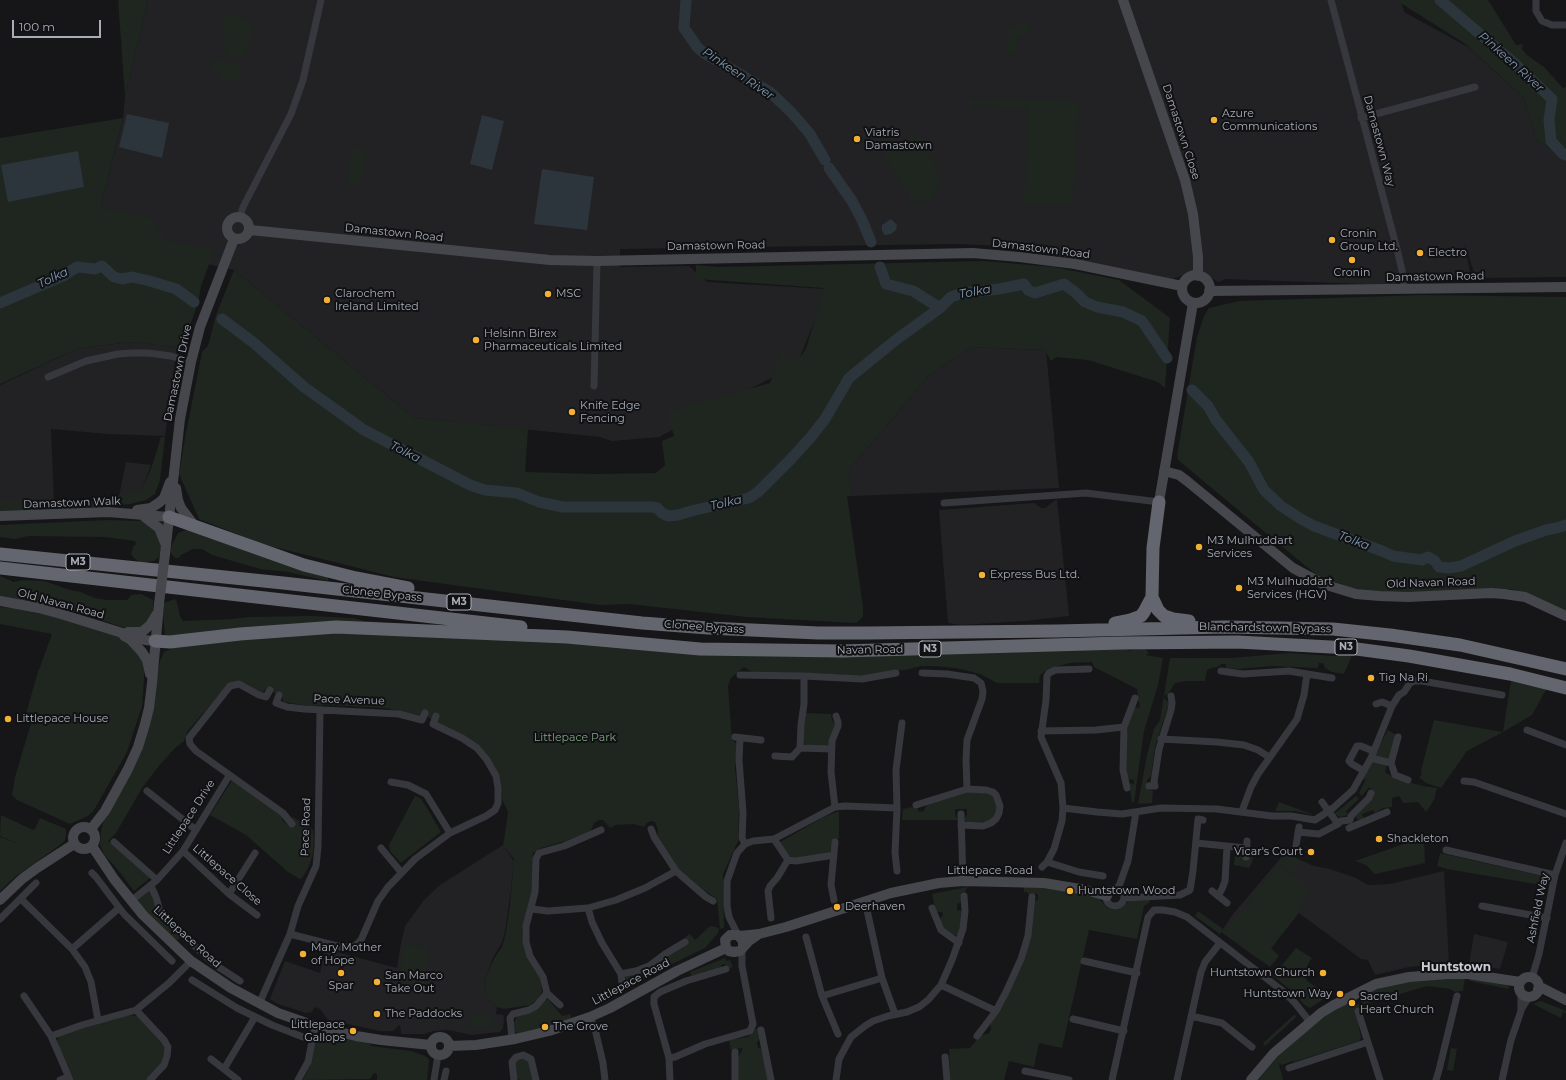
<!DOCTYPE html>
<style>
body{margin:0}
#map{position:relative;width:1566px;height:1080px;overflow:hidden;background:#161618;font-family:Montserrat,sans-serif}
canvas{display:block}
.scale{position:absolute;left:12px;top:20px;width:89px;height:18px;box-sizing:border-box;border:2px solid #a8adb8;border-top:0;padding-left:5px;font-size:12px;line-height:14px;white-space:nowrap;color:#a8adb8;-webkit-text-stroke:3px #111113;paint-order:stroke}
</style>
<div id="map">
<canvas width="1566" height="1080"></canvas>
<div class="scale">100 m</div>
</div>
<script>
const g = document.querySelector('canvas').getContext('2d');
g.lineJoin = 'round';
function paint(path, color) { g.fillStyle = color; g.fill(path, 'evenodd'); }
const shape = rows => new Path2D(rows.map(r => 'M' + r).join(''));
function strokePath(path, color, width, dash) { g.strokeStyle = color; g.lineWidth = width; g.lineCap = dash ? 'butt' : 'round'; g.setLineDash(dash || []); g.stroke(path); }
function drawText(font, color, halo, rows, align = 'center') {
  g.font = font + ' Montserrat,sans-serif'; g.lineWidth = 4; g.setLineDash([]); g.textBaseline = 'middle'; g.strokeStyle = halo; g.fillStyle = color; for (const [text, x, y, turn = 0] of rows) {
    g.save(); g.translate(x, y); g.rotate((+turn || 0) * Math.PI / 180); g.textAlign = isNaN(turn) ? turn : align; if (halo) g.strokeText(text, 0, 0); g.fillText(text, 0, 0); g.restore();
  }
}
const built = shape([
 [148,0,1401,0,1404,12,1468,47,1524,98,1536,139,1566,159,1566,277,1476,278,1464,242,1471,277,1415,278,1392,285,1226,279,1218,282,1205,274,1190,273,1172,279,1006,246,956,244,620,249,620,267,689,266,707,282,827,289,799,360,786,370,659,437,612,441,602,438,601,437,414,418,234,270,110,243,100,209,123,119,125,96],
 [132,342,177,347,165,436,108,434,51,429,54,502,0,501,0,385,79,348],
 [972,347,1046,350,1059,488,852,496,851,487,849,487,849,470,930,374],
 [126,462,151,465,142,489,119,496],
 [1057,499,1069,616,1024,621,961,625,948,623,939,510,1034,503,1041,508,1045,508],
 [503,845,514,861,511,889,505,932,502,942,493,958,486,977,485,991,487,999,497,1005,496,1014,503,1015,504,1017,503,1028,500,1032,472,1035,448,1030,433,1031,424,1034,401,1034,400,1025,393,1031,380,1031,328,1020,320,1009,314,1007,312,1012,306,1013,278,1004,270,999,285,961,320,973,325,949,397,968,401,943,405,926,424,900,440,885],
 [1285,853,1314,866,1330,869,1356,878,1368,885,1390,884,1444,871,1449,963,1409,967,1375,975,1368,960,1361,959,1299,913,1261,961,1221,932,1233,914],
 [1474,934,1508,942,1500,969,1469,964]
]);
const green = shape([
 [118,0,148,0,125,96],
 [1399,0,1488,0,1516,45,1523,44,1522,49,1527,55,1544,67,1563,88,1566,87,1566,160,1536,139,1524,98,1497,73,1464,43,1399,2],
 [225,14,248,19,253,24,246,53,242,57,228,56,228,51,223,50,226,39,222,38],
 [1018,24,1033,25,1022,36,1017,38,1017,53,1008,53,1009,29,1013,26],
 [215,59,237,65,241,68,242,73,239,79,232,81,220,78,221,74,212,72],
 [968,99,1079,101,1073,203,1024,203,1029,108,969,106],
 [123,118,100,209,116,210,150,218,165,240,214,251,201,286,198,303,188,331,177,347,132,342,79,348,0,384,0,138],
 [914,135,920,137,937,169,939,176,939,185,930,199,915,203,912,202,882,151],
 [359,147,366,150,366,153,360,183,353,186,349,185,346,180,353,149],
 [984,261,1054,267,1119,280,1170,318,1165,388,1158,382,1088,360,1056,357,1051,361,1045,350,972,347,930,374,849,470,849,487,851,487,852,496,847,496,863,606,863,617,856,623,747,617,629,604,600,605,394,577,262,544,199,519,179,474,185,438,202,352,208,346,216,315,234,270,414,418,528,429,525,472,597,474,656,473,665,465,662,441,674,436,667,412,770,383,781,351,790,364,801,356,806,349,824,288,696,279,696,265,718,267],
 [958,290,994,291,964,294,955,297,850,379,834,409,784,471,758,494,747,501,704,509,671,518,663,515,656,510,646,508,556,509,513,494,483,492,472,488,354,429,360,422,401,447,415,451,470,483,490,489,519,490,545,499,564,503,596,502,616,504,645,503,662,506,668,513,680,513,699,504,746,497,755,491,789,456,828,409,844,378,864,360,904,329],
 [1422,295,1566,297,1566,612,1555,608,1512,589,1420,592,1389,592,1351,588,1324,578,1318,576,1302,563,1178,460,1177,456,1197,337,1204,316,1209,308,1239,301],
 [161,437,165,437,160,480,155,494,146,500,131,504,56,510,0,511,0,501,98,501,142,489,152,466],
 [107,520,141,521,151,524,162,543,159,557,154,561,141,563,134,558,131,554,133,547,136,544,135,541,105,537,28,536,15,539,0,537,0,525],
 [186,530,199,531,328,577,328,581,288,572,260,569,212,555,202,549,193,549,181,555,179,558,175,558,170,552,172,545,178,533],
 [0,576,14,582,23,580,44,581,70,590,81,592,95,598,106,600,127,600,131,595,141,594,153,600,153,611,142,628,129,629,66,609,28,601,0,597],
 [175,599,177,602,180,616,183,621,234,619,248,617,311,616,353,618,364,621,382,622,382,624,172,638,165,635,163,613,164,603],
 [0,607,14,608,43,612,115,634,126,641,140,656,144,666,144,680,142,706,127,752,94,810,88,816,70,824,17,800,12,795,15,777,32,720,25,717,37,675,52,634,0,624],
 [339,631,521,638,1002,650,1012,653,1021,650,1126,649,1130,651,1132,650,1145,649,1149,653,1146,655,1163,658,1158,685,1144,731,1134,802,1132,802,1129,783,1134,784,1134,780,1127,779,1125,753,1128,724,1135,707,1139,708,1140,704,1138,701,1137,689,1094,667,1092,662,1070,663,1050,668,1040,675,1039,683,997,683,980,674,956,668,934,666,921,666,906,670,896,670,866,676,809,673,752,672,744,667,731,678,728,686,732,740,737,744,735,768,739,808,738,841,723,874,724,928,720,929,717,899,704,890,678,868,657,836,658,830,655,822,651,821,647,823,644,827,634,824,616,825,610,828,603,820,599,820,594,823,591,830,586,833,566,841,541,848,533,853,532,890,530,903,525,917,522,933,523,944,531,963,540,978,542,992,538,999,530,1005,504,1009,497,1007,497,1005,487,999,485,991,486,977,495,957,502,947,506,932,510,905,514,859,503,845,506,828,508,812,502,799,501,788,489,759,440,724,428,717,385,708,329,705,308,706,285,702,283,701,282,696,266,689,263,692,260,693,241,682,235,681,229,683,187,732,184,741,174,749,158,767,142,788,116,833,108,841,150,878,134,891,114,865,105,856,100,845,101,830,104,820,125,781,154,687,160,661,164,652,182,644],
 [1289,653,1333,656,1352,655,1344,674,1332,672,1325,668,1323,663,1319,663,1318,668,1272,666,1238,669,1226,668,1226,664,1222,664,1218,667,1212,668,1207,670,1205,681,1186,681,1175,683,1168,694,1165,695,1164,698,1169,703,1155,747,1151,776,1147,780,1149,790,1153,791,1152,803,1138,804,1147,755,1154,729,1160,720,1170,658,1231,658],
 [1511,681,1547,688,1532,715,1503,732,1467,751,1441,788,1426,783,1419,777,1422,775,1421,771,1434,720,1503,732],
 [806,713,831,714,832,720,835,724,828,747,808,746,804,743,804,727],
 [1388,730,1396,735,1385,772,1396,779,1423,786,1437,788,1434,800,1426,812,1418,802,1403,803,1399,796,1392,798,1392,807,1383,808,1375,813,1373,810,1362,814,1364,819,1359,820,1356,818,1356,816,1372,800,1374,791,1369,787,1362,796,1359,793,1366,779,1364,780,1362,778],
 [233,779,283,816,282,820,288,825,293,817,313,830,314,839,313,853,309,866,303,877,300,879,288,872,246,835,210,815],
 [975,791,992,795,998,806,997,814,990,821,980,822,967,822,964,819,967,815,967,809,955,809,955,814,958,820,902,820,903,809,913,807,917,808,919,812,924,811,926,806,929,804,958,794],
 [415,796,420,798,424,803,441,832,402,862,400,862,390,851,389,845],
 [1356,796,1359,799,1346,811,1348,815,1340,817,1334,814],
 [1279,802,1314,815,1295,811,1275,811],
 [839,811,839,838,832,842,830,852,796,858,787,855,780,842,822,818],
 [1,815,33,830,35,829,40,818,66,829,66,834,65,840,60,845,15,877,0,891,0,837,20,844,0,836],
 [1424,837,1425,863,1375,874,1366,865,1355,861],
 [1240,852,1242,854,1243,858,1253,857,1252,862,1249,868,1234,865,1235,856,1240,856],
 [1440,853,1538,875,1548,878,1547,886,1447,869,1437,866],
 [1285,854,1301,861,1292,873,1278,863],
 [1279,865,1308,887,1308,891,1299,912,1271,948,1279,956,1270,967,1224,932],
 [1024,885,1059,888,1097,897,1108,908,1113,910,1119,909,1130,900,1150,899,1149,903,1144,906,1137,939,1089,930,1062,1048,1039,1043,1034,1067,1009,1061,1004,1080,950,1080,949,1049,970,1048,981,1035,988,1034,991,1030,990,1023,1002,1008,1022,964,1031,937,1035,902,1038,899,1038,894,1028,894,1027,892,1024,892],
 [967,887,965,892,961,893,962,900,960,903,957,904,957,910,962,911,963,914,959,933,957,936,953,935,944,929,939,920,943,915,942,912,938,912,935,909,932,894],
 [149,890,151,891,156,910,181,938,174,941,138,904,138,900],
 [1198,911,1223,929,1220,934,1195,916],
 [710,926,719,928,718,933,705,948,619,990,618,987,626,976,646,971,670,953,688,944,685,937,690,934,695,940],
 [403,944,429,947,424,988,399,986],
 [1296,948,1312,958,1308,964,1305,973,1307,981,1321,990,1326,989,1328,996,1310,1008,1303,1004,1296,994,1273,976],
 [725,958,726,961,730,960,733,967,727,969,725,964,721,965,721,967,691,976,690,972],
 [1465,978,1463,991,1455,992,1450,989,1427,986,1363,1005,1359,996,1384,987,1415,980],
 [1470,978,1500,983,1509,986,1508,989,1470,981],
 [548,999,562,1016,570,1014,572,1019,548,1027,546,1023,539,1025,541,1029,517,1034,515,1032,514,1023,517,1016],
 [1541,1001,1566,1011,1566,1013,1563,1012,1561,1018,1533,1004],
 [1348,1002,1352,1007,1360,1003,1362,1008,1356,1011,1361,1038,1359,1041,1294,1062,1293,1061,1281,1065,1280,1063,1279,1064,1283,1080,1258,1080,1292,1040,1310,1026],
 [471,1013,493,1016,491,1029,469,1026],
 [1295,1014,1296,1017,1265,1046,1263,1043],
 [130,1015,137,1016,162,1043,164,1048,164,1053,161,1065,152,1075,146,1080,74,1080,57,1042,59,1036,102,1022],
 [756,1028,760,1030,761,1036,757,1043,758,1048,762,1049,768,1080,738,1080,738,1057,742,1051,742,1048,731,1050,729,1040,747,1037,752,1034],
 [328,1033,371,1044,371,1046,411,1051,423,1055,428,1058,429,1061,427,1080,377,1080,377,1074,374,1073,370,1079,303,1080,310,1066,315,1041,322,1037,326,1037],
 [1451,1048,1457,1049,1453,1071,1447,1070],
 [517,1059,524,1059,530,1062,533,1080,520,1080,516,1078,515,1063]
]);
const water = shape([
 [127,114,169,123,162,158,119,147],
 [482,115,504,121,492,170,470,164],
 [78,151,84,187,8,202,1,165],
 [542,169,594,177,587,230,534,224],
 [891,219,897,225,896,230,891,234,885,235,882,231,882,225]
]);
const stream = shape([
 [902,330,905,334]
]);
const river = shape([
 [686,0,684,28,698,48,704,53,770,92,792,113,810,134,825,160],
 [1440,0,1514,63,1552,99,1549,120,1551,141,1563,154,1566,155],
 [829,168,852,201,862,220,871,242],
 [880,267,886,284,913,291,940,308],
 [0,303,63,276,77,267,95,269,102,266,114,277,122,279,132,277,150,281,176,289,194,302],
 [222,319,254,343,304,387,364,430,470,485,485,490,517,493,539,502,563,507,652,507,657,508,662,513,668,516,678,515,695,510,749,498,758,492,791,459,811,437,825,419,849,378,897,339,940,308,951,297,963,293,999,289,1024,284,1028,290,1035,293,1064,284,1076,293,1085,302,1097,307,1123,312,1142,321,1167,358],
 [1192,390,1208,406,1216,420,1249,462,1264,490,1281,506,1301,519,1314,526,1382,551,1393,556,1422,560,1428,557,1435,561,1439,567,1449,568,1461,566,1515,541,1546,530,1556,528,1566,525]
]);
const street = shape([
 [1331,0,1398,253,1403,275,1404,288],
 [1536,0,1536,11,1542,21,1552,25,1566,25],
 [1361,118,1475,87],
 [240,217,243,207,291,114,303,80,321,0],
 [48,377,86,361,118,354,132,353,148,353,171,356,191,362],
 [594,386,597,261],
 [944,503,1086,493,1159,502],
 [1221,671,1243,674,1289,671,1332,678],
 [922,673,947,674,974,678,981,683,983,691,982,699,967,740,966,760,967,789],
 [740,675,804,676,862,679,896,673],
 [270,690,266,697,259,695,239,684,230,686,189,738,190,744,196,751,283,813,292,824],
 [279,695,276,703,287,707,304,709,399,714,422,720,425,713],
 [1376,704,1382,702,1392,706],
 [1527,730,1566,745],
 [1041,731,1096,730,1124,727],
 [735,737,761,740],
 [740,738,739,760,743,813,742,838,745,844],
 [1161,739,1217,742,1244,745,1258,750,1269,757],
 [800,748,831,749],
 [775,756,792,757,800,748,801,725,804,704,804,676],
 [1371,758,1391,763,1395,775,1408,780],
 [1391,763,1398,737],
 [1364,771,1352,764,1349,761,1357,746,1361,746,1373,751],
 [1464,781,1474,782,1566,814],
 [391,782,408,785,426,794,450,833],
 [1149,786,1155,786,1154,782,1159,749,1171,710,1172,703,1171,696],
 [1127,788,1123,770,1124,727,1135,698],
 [147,791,196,830],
 [1322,802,1338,824,1341,821,1350,820,1351,816,1369,798,1371,793],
 [916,805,967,789,986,790,993,792,996,795,1000,806,999,813,996,819,991,823,983,826,961,825],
 [835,807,831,772,832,741,838,726,838,722,836,716],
 [1063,808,1097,812,1122,814,1161,808,1217,809,1272,816,1291,816,1315,820,1333,808,1353,790,1371,758,1392,706,1399,695,1404,692,1410,683,1414,681,1422,681,1502,695],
 [1242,811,1251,787,1258,774,1297,719,1304,695,1307,674],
 [961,814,963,881],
 [1349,828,1387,812],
 [651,829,654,837,676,871,706,897,713,901],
 [1298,832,1319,834,1338,824],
 [774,839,788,860,796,861,834,855],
 [114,842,157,880],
 [1196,843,1246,848],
 [1296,846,1299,827],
 [381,848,401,872],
 [1446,850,1555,875],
 [183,851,229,894,257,915],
 [1246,857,1247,841],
 [1047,862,1079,872,1103,876],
 [1042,867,1047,862,1054,849,1062,821,1063,808,1061,783,1041,737,1046,700,1047,676,1049,673,1055,670,1089,669],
 [897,871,895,852,897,809,896,770,902,723],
 [92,873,96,877,124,914,172,961],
 [151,886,156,897,161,915,214,964,240,981],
 '1106 897a9 9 0 1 1 18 0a9 9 0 1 1-18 0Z',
 [1118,889,1128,861,1136,812],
 [1212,891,1227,903],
 [229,894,255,853],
 [1218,896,1222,889,1225,881,1227,847],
 [1124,898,1180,895,1190,890,1193,871,1198,819,1203,820],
 [21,899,72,949,85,967,91,982,98,1020],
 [834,900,831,885,835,842],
 [131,901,157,880,183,851,229,776],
 [865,901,882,978,895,1014],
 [1482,906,1547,918],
 [588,908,592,922,602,943,621,974,622,984],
 [932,908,941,930,959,943],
 [532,909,548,911,588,908,616,900,645,888,676,871],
 [771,918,768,891,770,886,777,878,788,860],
 [0,919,36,883],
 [290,934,341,947,351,947,356,945,361,940,378,901,388,887,415,859,450,833,486,816,495,810,498,803,498,788,496,776,487,760,477,748,462,738,433,724,436,716],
 [738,935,729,917,727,906,727,881,737,853,745,844,753,841,774,839,835,807,845,806,897,808],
 [806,937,822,996,838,1034],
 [72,949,119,908],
 [1084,961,1137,973],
 [621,974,636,971,649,966,665,954,685,942],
 [1532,978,1539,954,1555,875,1566,843],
 [192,980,237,1008,272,1025,303,1037],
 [941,985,996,1011],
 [24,996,51,1036,70,1080],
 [822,996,882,978],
 [259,1004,290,934,298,906,316,866,318,847,320,711],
 [560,1005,547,993,543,977,530,956,526,942,526,926,535,892,536,859,539,853,564,846,601,830],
 [136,1010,164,1040,168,1047,167,1056,164,1065,150,1080],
 [1521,1010,1529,997],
 [1358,1011,1380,1080],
 [1191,1016,1222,1023,1252,1047],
 [590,1017,595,1029,603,1063,605,1080],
 [1073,1019,1124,1031],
 [761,1030,771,1080],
 [51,1036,82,1025,136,1010,169,983,191,961],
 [977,1036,996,1011,1006,992,1021,959,1028,936,1032,897],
 [512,1039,510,1018,513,1014,529,1010,536,1006,547,993],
 [735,1052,735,1080],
 [945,1057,947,1080],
 [669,1058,675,1057,705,1044,750,1031,753,1024,742,966,742,949],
 [211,1059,238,1080],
 [1289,1068,1368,1042],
 [224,1069,255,1017],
 [1025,1071,1069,1080],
 [60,1080,68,1077],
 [298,1080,308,1062,315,1026],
 [434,1080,438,1055],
 [444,1080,446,1071],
 [514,1080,512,1062,516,1057,523,1055,531,1059,536,1080],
 [670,1080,669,1058,654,1004,654,997,660,992,686,981,726,969],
 [836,1080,839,1059,851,1037,865,1026,873,1021,888,1016,907,1012,919,1007,928,1000,941,985,952,960,963,929,965,911,964,896],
 [1112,1080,1148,917,1154,910,1163,910,1175,912,1187,917,1284,992,1295,1003,1310,1022],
 [1177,1080,1201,972,1205,962,1220,943],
 [1436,1080,1439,1070,1457,996],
 [1502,1080,1511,1040,1521,1011,1521,993]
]);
const secondary = shape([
 [1123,0,1185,180,1193,214,1198,257,1198,276],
 '227 228a11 11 0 1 1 22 0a11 11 0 1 1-22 0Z',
 [250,230,550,260,597,261,973,253,1019,257,1075,264,1182,286],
 '1182 289a14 14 0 1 1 28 0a14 14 0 1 1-28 0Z',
 [1209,291,1566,287],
 [1164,471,1179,475,1187,481,1293,568,1323,584,1356,594,1380,596,1408,597,1491,593,1504,594,1525,597,1566,616],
 [176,488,178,500,181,508,194,525],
 [1159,502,1193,303],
 [137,510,151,508,160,502,164,498,170,482],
 [142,515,159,528,165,543],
 [0,516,108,512,169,517],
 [165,554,180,419,191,362,200,327,234,239],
 [0,601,39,608,61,614,145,640,155,641],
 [128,632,142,632,150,625,156,615],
 [124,636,131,640,142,652,147,660,150,674],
 '73 838a11 11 0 1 1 22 0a11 11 0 1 1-22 0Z',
 [91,829,105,811,128,769,138,747,145,724,149,708,152,683,159,604],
 [92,846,114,879,143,915,191,961,231,988,278,1013,315,1026,356,1036,381,1040,431,1045],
 [0,900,22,879,37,868,74,844],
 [740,936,759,934,786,927,891,893,939,883,963,881,1044,883,1086,890,1107,896],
 [743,946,743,941,738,935,730,935,725,940,726,948,729,951,734,952,740,951,749,941,759,934],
 '1519 987a10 10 0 1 1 20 0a10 10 0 1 1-20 0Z',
 [1538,989,1542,988,1566,1000],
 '431 1046a9 9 0 1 1 18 0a9 9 0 1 1-18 0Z',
 [449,1046,476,1045,515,1039,549,1031,590,1017,610,1008,677,971,726,948],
 [1251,1080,1274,1053,1321,1013,1334,1005,1376,984,1409,977,1448,974,1468,974,1520,982]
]);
const highway = shape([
 [169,517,304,565,356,578,408,588],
 [0,554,283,583,642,623,708,628,818,633,868,633,1057,631,1225,627,1333,629,1390,635,1460,645,1566,669],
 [0,568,521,627],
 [1152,597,1158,610,1164,616,1173,619,1189,621],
 [1115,623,1130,620,1141,616,1144,612,1152,597,1153,548,1159,502],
 [155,641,170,642,240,634,336,627,567,637,700,649,842,651,1122,643,1238,642,1349,648,1409,656,1510,674,1566,688]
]);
const secondaryBridge = shape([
 [159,604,165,554]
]);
const markers = [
 [1214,120,4,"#f2b134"],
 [857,139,4,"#f2b134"],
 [1332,240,4,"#f2b134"],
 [1420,253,4,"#f2b134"],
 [1352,260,4,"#f2b134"],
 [548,294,4,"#f2b134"],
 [327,300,4,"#f2b134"],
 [476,340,4,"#f2b134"],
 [572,412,4,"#f2b134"],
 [1199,547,4,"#f2b134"],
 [982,575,4,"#f2b134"],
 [1239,588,4,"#f2b134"],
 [1371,678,4,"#f2b134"],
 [8,719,4,"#f2b134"],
 [1379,839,4,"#f2b134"],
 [1311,852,4,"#f2b134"],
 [1070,891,4,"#f2b134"],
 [837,907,4,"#f2b134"],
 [303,954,4,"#f2b134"],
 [341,973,4,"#f2b134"],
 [1323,973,4,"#f2b134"],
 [377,982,4,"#f2b134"],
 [1340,994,4,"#f2b134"],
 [1352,1003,4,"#f2b134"],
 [377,1014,4,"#f2b134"],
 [545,1027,4,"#f2b134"],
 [353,1031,4,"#f2b134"]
];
const shields = [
 [78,562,24],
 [459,602,24],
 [1346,647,22],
 [930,649,22]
];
const shieldNames = [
 ["M3",78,562],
 ["M3",459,602],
 ["N3",1346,647],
 ["N3",930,649]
];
const poiNames = [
 ["Azure",1222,114],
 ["Communications",1222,127],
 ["Viatris",865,133],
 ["Damastown",865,146],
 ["Cronin",1340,234],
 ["Group Ltd.",1340,247],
 ["Electro",1428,253],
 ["Cronin",1352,273,"center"],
 ["Clarochem",335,294],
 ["Ireland Limited",335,307],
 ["MSC",556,294],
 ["Helsinn Birex",484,334],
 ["Pharmaceuticals Limited",484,347],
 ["Knife Edge",580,406],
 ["Fencing",580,419],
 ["M3 Mulhuddart",1207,541],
 ["Services",1207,554],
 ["Express Bus Ltd.",990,575],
 ["M3 Mulhuddart",1247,582],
 ["Services (HGV)",1247,595],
 ["Tig Na Ri",1379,678],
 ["Littlepace House",16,719],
 ["Shackleton",1387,839],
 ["Vicar's Court",1303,852,"right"],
 ["Huntstown Wood",1078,891],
 ["Deerhaven",845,907],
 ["Mary Mother",311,948],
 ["of Hope",311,961],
 ["Huntstown Church",1315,973,"right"],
 ["San Marco",385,976],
 ["Take Out",385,989],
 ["Spar",341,986,"center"],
 ["Huntstown Way",1332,994,"right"],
 ["Sacred",1360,997],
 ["Heart Church",1360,1010],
 ["The Paddocks",385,1014],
 ["Littlepace",345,1025,"right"],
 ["Gallops",345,1038,"right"],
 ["The Grove",553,1027]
];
const streetNames = [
 ["Damastown Close",1181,132,72],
 ["Damastown Way",1379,141,75],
 ["Damastown Road",394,233,6],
 ["Damastown Road",716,246,-1],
 ["Damastown Road",1041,249,7],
 ["Damastown Road",1435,277,-1],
 ["Damastown Drive",178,373,-78],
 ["Damastown Walk",72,503,-2],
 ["Old Navan Road",1431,583,-2],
 ["Clonee Bypass",382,594,6],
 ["Old Navan Road",61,604,15],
 ["Clonee Bypass",704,627,4],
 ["Blanchardstown Bypass",1265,628,1],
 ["Navan Road",870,650,-1],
 ["Pace Avenue",349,700,2],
 ["Littlepace Drive",189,817,-57],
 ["Pace Road",306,827,-88],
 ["Littlepace Road",990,871],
 ["Littlepace Close",227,875,41],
 ["Ashfield Way",1538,908,-78],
 ["Littlepace Road",187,937,42],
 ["Littlepace Road",631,982,-28]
];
const parkNames = [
 ["Littlepace Park",575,738]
];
const waterNames = [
 ["Pinkeen River",1511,62,42],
 ["Pinkeen River",738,74,34],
 ["Tolka",53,278,-25],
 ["Tolka",975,292,-10],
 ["Tolka",405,452,27],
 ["Tolka",726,503,-13],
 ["Tolka",1354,541,21]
];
const neighbourhoodNames = [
 ["Huntstown",1456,967]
];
paint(built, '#222225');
paint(green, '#1e261f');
paint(water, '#2c353c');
strokePath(stream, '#2c353c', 2);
strokePath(river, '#2c353c', 11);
strokePath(street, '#37383d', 7);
strokePath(secondary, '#45474d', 10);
strokePath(highway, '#63666e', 13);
strokePath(secondaryBridge, '#45474d', 10);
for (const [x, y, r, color] of markers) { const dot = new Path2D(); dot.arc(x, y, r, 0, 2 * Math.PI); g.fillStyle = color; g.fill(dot); strokePath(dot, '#111113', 1.5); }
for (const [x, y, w] of shields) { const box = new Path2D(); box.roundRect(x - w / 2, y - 8, w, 16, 3); g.fillStyle = '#111113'; g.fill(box); strokePath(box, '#a8adb8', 1); }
drawText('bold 10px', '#a8adb8', null, shieldNames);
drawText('11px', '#a8adb8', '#111113', poiNames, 'left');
drawText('11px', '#a8adb8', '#111113', streetNames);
drawText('11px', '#7fa381', '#111113', parkNames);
drawText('italic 12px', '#7f9bb3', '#111113', waterNames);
drawText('bold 12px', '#c9ccd4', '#111113', neighbourhoodNames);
</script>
